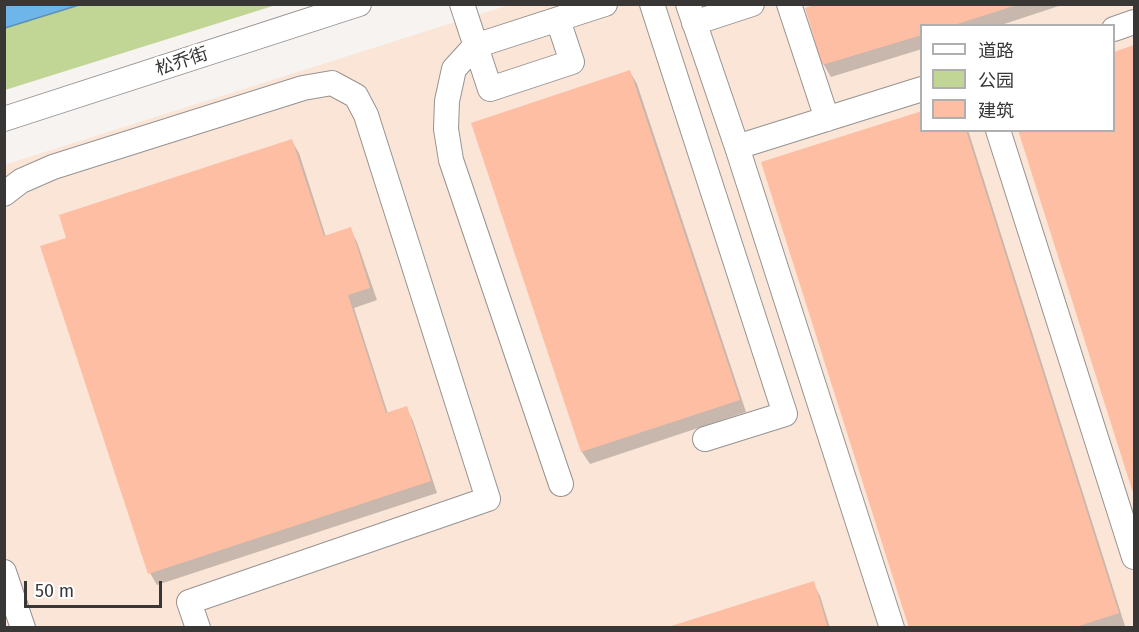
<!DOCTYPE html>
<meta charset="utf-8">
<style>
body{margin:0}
#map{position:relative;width:1139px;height:632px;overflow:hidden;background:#f6f3f1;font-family:"Fira Sans","Noto Sans SC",sans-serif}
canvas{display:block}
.frame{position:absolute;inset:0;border:6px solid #383736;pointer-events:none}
.legend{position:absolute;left:920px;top:24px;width:195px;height:108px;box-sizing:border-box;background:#fff;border:2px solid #afafaf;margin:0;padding:8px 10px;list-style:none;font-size:18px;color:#383736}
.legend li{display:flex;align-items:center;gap:12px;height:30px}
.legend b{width:30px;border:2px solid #afafaf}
.scale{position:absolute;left:24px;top:581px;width:138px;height:27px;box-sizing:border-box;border:3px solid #383736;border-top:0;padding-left:8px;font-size:18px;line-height:21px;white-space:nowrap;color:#383736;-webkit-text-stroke:4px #fff;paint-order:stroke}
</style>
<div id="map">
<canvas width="1139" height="632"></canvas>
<div class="frame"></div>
<ul class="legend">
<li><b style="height:8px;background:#fff"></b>道路</li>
<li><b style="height:16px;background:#c1d594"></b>公园</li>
<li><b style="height:16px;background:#febea4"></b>建筑</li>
</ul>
<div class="scale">50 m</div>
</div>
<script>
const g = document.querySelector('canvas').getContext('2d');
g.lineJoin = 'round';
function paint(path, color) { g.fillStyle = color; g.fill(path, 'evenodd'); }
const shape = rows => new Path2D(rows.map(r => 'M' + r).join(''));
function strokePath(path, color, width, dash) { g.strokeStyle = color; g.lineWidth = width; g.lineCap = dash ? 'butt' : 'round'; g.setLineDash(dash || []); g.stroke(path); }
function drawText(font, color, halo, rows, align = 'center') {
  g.font = font + ' "Fira Sans","Noto Sans SC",sans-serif'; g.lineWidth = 6; g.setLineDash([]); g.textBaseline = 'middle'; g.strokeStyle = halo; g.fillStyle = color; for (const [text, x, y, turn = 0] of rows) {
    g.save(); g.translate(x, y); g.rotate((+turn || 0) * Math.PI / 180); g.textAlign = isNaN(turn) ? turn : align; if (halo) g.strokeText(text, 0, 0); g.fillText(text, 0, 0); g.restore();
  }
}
const industrial = shape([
 [509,5,1134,5,1134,627,5,627,4,165],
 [922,26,1114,26,1114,130,922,130]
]);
const green = shape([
 [5,5,276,5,5,90]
]);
const water = shape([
 [5,4,79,4,79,5,5,28,5,4]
]);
const shadow = shape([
 [822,4,1065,4,998,26,922,26,922,49,831,77,824,65,806,9],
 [1134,47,1134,493,1020,130,1114,130,1114,53],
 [630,72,637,84,746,412,590,464,582,452,473,124],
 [922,130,968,130,1125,626,1119,628,910,628],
 [291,140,299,153,326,237,350,229,357,242,377,300,354,308,388,414,406,408,413,421,437,493,157,585,150,573,68,239],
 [813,583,820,596,830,628,671,628]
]);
const building = shape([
 [817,4,1016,4,1017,5,951,26,922,26,922,35,822,65,805,8],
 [1134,45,1134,496,1018,130,1114,130,1114,52],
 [630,70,740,400,581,452,471,123],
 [922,111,922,130,966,130,1119,613,1073,628,909,628,761,162],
 [292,139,324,236,351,227,370,288,348,295,386,413,407,406,431,481,148,574,40,246,66,238,59,215],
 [814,581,828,628,668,628,668,627]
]);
const minor = shape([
 [462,4,490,89,572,62,558,20],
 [652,4,785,414,705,439],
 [688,4,737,147,892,628],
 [789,4,827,119],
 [694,23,752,4],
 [1114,29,1134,22],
 [4,119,359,4],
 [998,130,1134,557],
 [737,147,922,89],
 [4,194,21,181,53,167,303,88,332,83,356,96,366,115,488,499,189,602,198,628],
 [561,484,451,160,446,129,447,101,454,69,475,46,605,4],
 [4,572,23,628]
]);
const streetNames = [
 ["松乔街",182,62,-18]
];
paint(industrial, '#fae5d7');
paint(green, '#c1d594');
paint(water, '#6eb6e9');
strokePath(water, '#5e90b3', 1.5);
paint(shadow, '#0003');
paint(building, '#febea4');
strokePath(minor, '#969392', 26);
strokePath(minor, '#fff', 24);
drawText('18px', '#383736', '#fff', streetNames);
</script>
